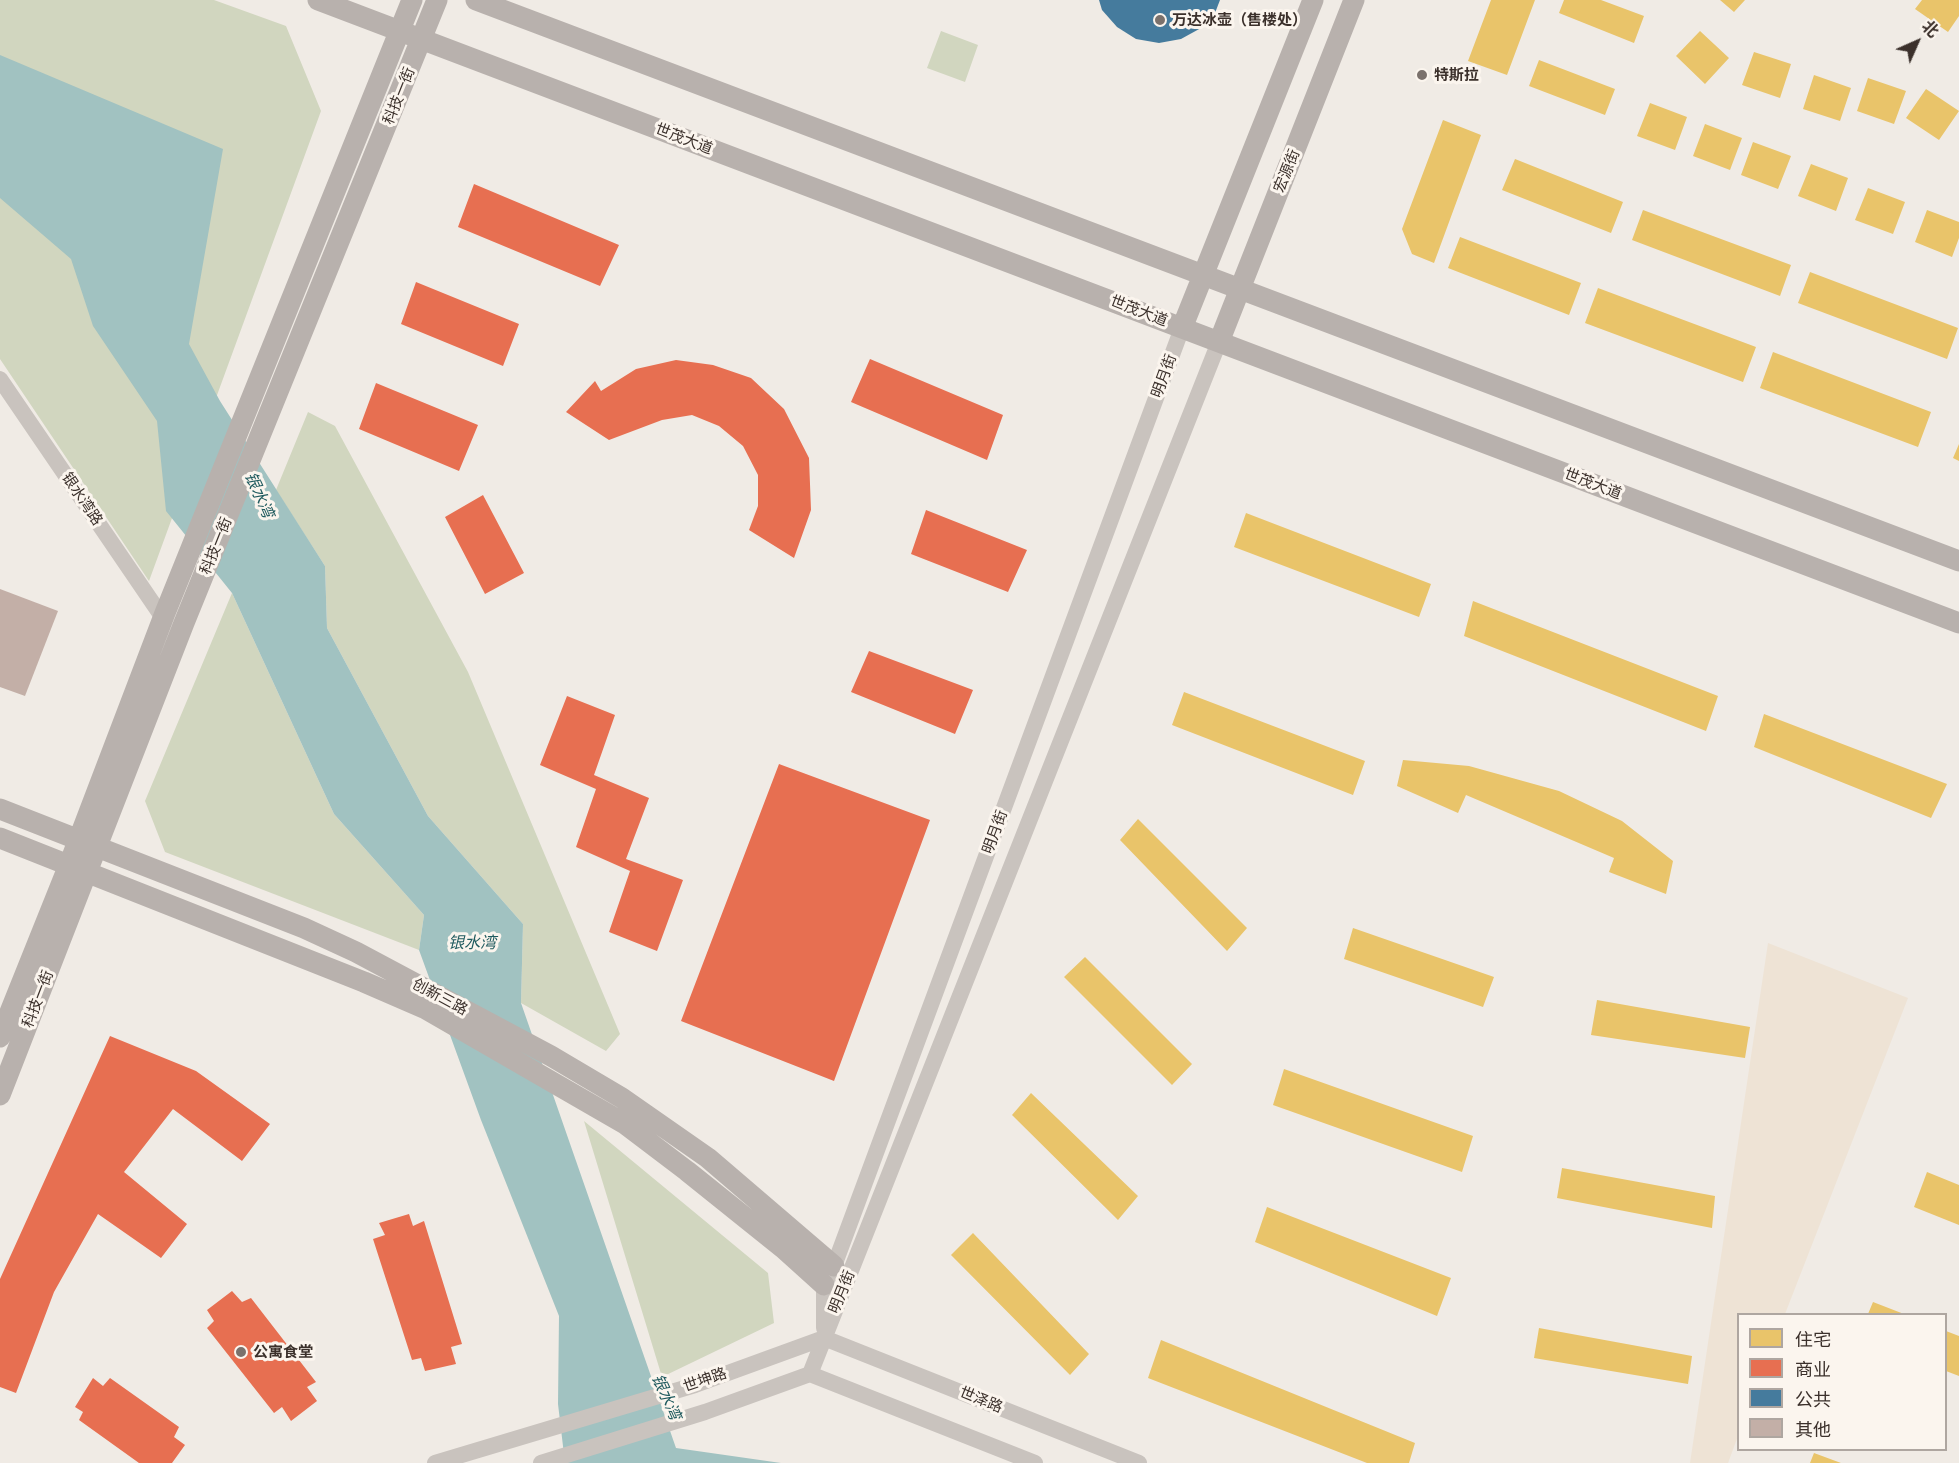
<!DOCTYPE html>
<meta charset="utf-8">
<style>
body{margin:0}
#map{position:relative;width:1959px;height:1463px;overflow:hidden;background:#f0ebe5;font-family:"Public Sans","Noto Sans SC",sans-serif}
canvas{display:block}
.legend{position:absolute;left:1737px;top:1313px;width:210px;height:138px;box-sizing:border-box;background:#fbf5ee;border:2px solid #aea6a0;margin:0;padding:8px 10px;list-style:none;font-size:18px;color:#3b302b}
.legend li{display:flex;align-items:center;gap:12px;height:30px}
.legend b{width:30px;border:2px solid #aea6a0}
.north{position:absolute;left:1887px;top:12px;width:60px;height:60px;-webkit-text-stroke:4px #fbf5ee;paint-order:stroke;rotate:45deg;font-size:16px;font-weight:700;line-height:24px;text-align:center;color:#3b302b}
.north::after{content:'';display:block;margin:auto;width:21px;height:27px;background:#3b302b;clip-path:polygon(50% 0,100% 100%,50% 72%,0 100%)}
</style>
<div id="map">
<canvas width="1959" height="1463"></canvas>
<ul class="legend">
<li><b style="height:16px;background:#e9c46a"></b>住宅</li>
<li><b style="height:16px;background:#e76f51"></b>商业</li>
<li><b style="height:16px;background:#457b9d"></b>公共</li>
<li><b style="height:16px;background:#c3afa7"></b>其他</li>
</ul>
<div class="north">北</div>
</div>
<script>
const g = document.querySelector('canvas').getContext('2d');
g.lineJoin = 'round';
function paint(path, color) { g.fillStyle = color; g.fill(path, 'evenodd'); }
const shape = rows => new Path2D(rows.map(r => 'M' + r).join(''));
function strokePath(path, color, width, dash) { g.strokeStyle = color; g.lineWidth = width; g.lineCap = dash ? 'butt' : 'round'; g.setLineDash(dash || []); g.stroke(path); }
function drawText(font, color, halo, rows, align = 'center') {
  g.font = font + ' "Public Sans","Noto Sans SC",sans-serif'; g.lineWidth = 6; g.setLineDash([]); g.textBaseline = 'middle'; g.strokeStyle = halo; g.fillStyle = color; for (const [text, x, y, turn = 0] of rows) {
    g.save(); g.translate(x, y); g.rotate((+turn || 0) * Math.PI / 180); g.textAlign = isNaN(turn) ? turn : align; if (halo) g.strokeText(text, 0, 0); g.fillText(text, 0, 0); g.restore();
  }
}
const green = shape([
 [0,0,214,0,286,26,321,111,149,581,0,359],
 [941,31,978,45,965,82,927,68],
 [308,412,335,426,468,672,620,1034,606,1051,521,1003,523,924,428,816,327,628,325,566,276,490],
 [232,593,334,814,424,915,419,950,165,852,145,801],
 [584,1121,768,1273,774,1323,662,1377]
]);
const plaza = shape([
 [1768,943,1908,998,1785,1314,1738,1314,1738,1436,1728,1463,1690,1463]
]);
const water = shape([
 [0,55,223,149,189,344,220,401,325,566,327,628,428,816,523,924,521,1003,676,1448,781,1463,565,1463,558,1404,559,1316,481,1120,419,950,424,915,334,814,232,593,166,511,157,421,93,326,71,259,0,198]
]);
const homes = shape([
 [1491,0,1535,0,1507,75,1468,61],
 [1564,0,1601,0,1644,16,1634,43,1559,13],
 [1720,0,1745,0,1734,12],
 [1922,0,1959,0,1959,16,1948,32,1915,9],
 [1700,31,1729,58,1705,84,1676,56],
 [1754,52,1791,64,1780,98,1742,85],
 [1539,60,1615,89,1605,115,1529,86],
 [1814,75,1851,88,1840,121,1803,109],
 [1868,78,1906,91,1894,124,1857,111],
 [1926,89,1959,111,1939,140,1906,118],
 [1650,103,1687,117,1675,150,1637,136],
 [1443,120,1481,135,1434,263,1412,254,1402,229],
 [1705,124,1742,138,1730,170,1693,156],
 [1753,142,1791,156,1778,189,1741,175],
 [1515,159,1623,202,1611,233,1502,190],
 [1811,164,1848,178,1836,211,1798,196],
 [1868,188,1905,202,1893,234,1855,220],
 [1643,210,1791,265,1780,296,1632,240],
 [1927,210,1959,222,1959,238,1952,257,1915,242],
 [1460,237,1581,283,1569,315,1448,268],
 [1810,272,1958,328,1947,359,1798,303],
 [1598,288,1756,347,1743,382,1585,323],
 [1773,352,1931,412,1918,447,1760,388],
 [1959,444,1959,461,1953,458],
 [1246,513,1431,584,1419,617,1234,547],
 [1473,601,1718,696,1706,731,1464,636],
 [1184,692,1365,761,1353,795,1172,725],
 [1764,714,1947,784,1931,818,1754,747],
 [1403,760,1469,766,1559,791,1622,821,1673,861,1666,894,1609,872,1614,858,1466,795,1458,813,1397,786],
 [1138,819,1247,928,1227,951,1120,840],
 [1353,928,1494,977,1483,1007,1344,959],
 [1085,957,1192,1064,1172,1085,1064,977],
 [1597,1000,1750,1027,1745,1058,1591,1035],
 [1284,1069,1473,1136,1462,1172,1273,1105],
 [1031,1093,1138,1196,1118,1220,1012,1115],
 [1562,1168,1715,1196,1712,1228,1557,1198],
 [1927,1172,1959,1185,1959,1225,1914,1207],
 [1267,1207,1451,1278,1437,1316,1255,1242],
 [973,1233,1089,1354,1070,1375,951,1255],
 [1873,1302,1904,1314,1868,1314],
 [1539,1328,1692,1356,1688,1384,1534,1358],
 [1946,1331,1959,1336,1959,1376,1946,1371],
 [1161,1340,1415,1443,1409,1463,1367,1463,1148,1378],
 [1814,1453,1841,1463,1810,1463]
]);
const shops = shape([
 [474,184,619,245,600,286,458,227],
 [416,282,519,324,503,366,401,324],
 [870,359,1003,415,987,460,851,402],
 [676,360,713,365,751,378,784,409,809,458,811,510,794,558,749,530,758,506,758,475,743,446,719,426,692,415,662,420,609,440,566,412,595,381,601,391,636,369],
 [376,383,478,425,459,471,359,429],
 [483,495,524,573,485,594,445,517],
 [926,510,1027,550,1008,592,911,554],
 [869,651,973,690,955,734,851,692],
 [567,696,615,715,594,775,649,798,626,859,683,880,657,951,609,932,630,871,576,847,596,789,540,765],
 [779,764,930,820,834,1081,681,1021],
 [110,1036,196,1071,270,1124,242,1161,173,1109,124,1172,187,1224,161,1258,98,1214,54,1292,16,1393,0,1387,0,1279],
 [409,1214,413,1226,424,1221,462,1344,451,1347,456,1364,425,1371,421,1358,412,1360,373,1239,385,1235,379,1223],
 [232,1291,242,1302,251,1298,316,1382,307,1387,317,1401,291,1421,282,1407,274,1413,207,1328,214,1321,207,1310],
 [93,1378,103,1386,110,1378,179,1427,174,1437,185,1445,172,1463,139,1463,79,1420,83,1412,75,1407]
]);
const public = shape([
 [1099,0,1220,0,1215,13,1201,28,1181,39,1159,43,1136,39,1117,27,1102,10]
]);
const building = shape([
 [0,589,58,611,25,696,0,687]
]);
const minor = shape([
 [0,379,163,618],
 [824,1328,824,1285,834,1266,1182,328],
 [824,1338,1139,1463],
 [810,1374,1219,342],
 [810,1374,1035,1463],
 [435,1463,695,1385,824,1338],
 [541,1463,705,1412,810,1374]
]);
const major = shape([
 [318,0,1959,623],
 [476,0,1959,561],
 [1182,328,1313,0],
 [1219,342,1354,0],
 [0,809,304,928,356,952,551,1056,622,1098,708,1158,834,1266],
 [0,838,364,982,424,1008,625,1124,687,1171,783,1248,824,1285],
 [0,1037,69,865,165,613,412,0],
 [0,1095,184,623,437,0]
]);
const markers = [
 [1160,20,6,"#7a716c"],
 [1422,75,6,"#7a716c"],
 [241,1352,6,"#7a716c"]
];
const poiNames = [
 ["万达冰壶（售楼处）",1172,20],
 ["特斯拉",1434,75],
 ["公寓食堂",253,1352]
];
const streetNames = [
 ["科技一街",399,96,-68],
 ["世茂大道",684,139,21],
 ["宏源街",1287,171,-68],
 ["世茂大道",1139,311,21],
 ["明月街",1164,376,-70],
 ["世茂大道",1593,484,21],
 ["银水湾路",82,499,56],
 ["科技一街",216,546,-68],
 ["明月街",995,832,-70],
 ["创新三路",440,997,28],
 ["科技一街",38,999,-69],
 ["明月街",842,1292,-68],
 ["世坤路",705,1380,-19],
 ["世泽路",981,1400,22]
];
const waterNames = [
 ["银水湾",259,495,66],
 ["银水湾",472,943],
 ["银水湾",666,1397,66]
];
paint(green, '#d1d6bf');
paint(plaza, '#eee3d5');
paint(water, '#a1c2c1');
paint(homes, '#e9c46a');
paint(shops, '#e76f51');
paint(public, '#457b9d');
paint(building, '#c3afa7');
strokePath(minor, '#c9c3be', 16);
strokePath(major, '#b8b1ad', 21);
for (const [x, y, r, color] of markers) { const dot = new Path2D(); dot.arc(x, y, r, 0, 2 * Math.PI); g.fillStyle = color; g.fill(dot); strokePath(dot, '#fbf5ee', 2); }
drawText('bold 15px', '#3b302b', '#fbf5ee', poiNames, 'left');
drawText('15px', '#3b302b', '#fbf5ee', streetNames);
drawText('italic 16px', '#1f5a5e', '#fbf5ee', waterNames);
</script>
